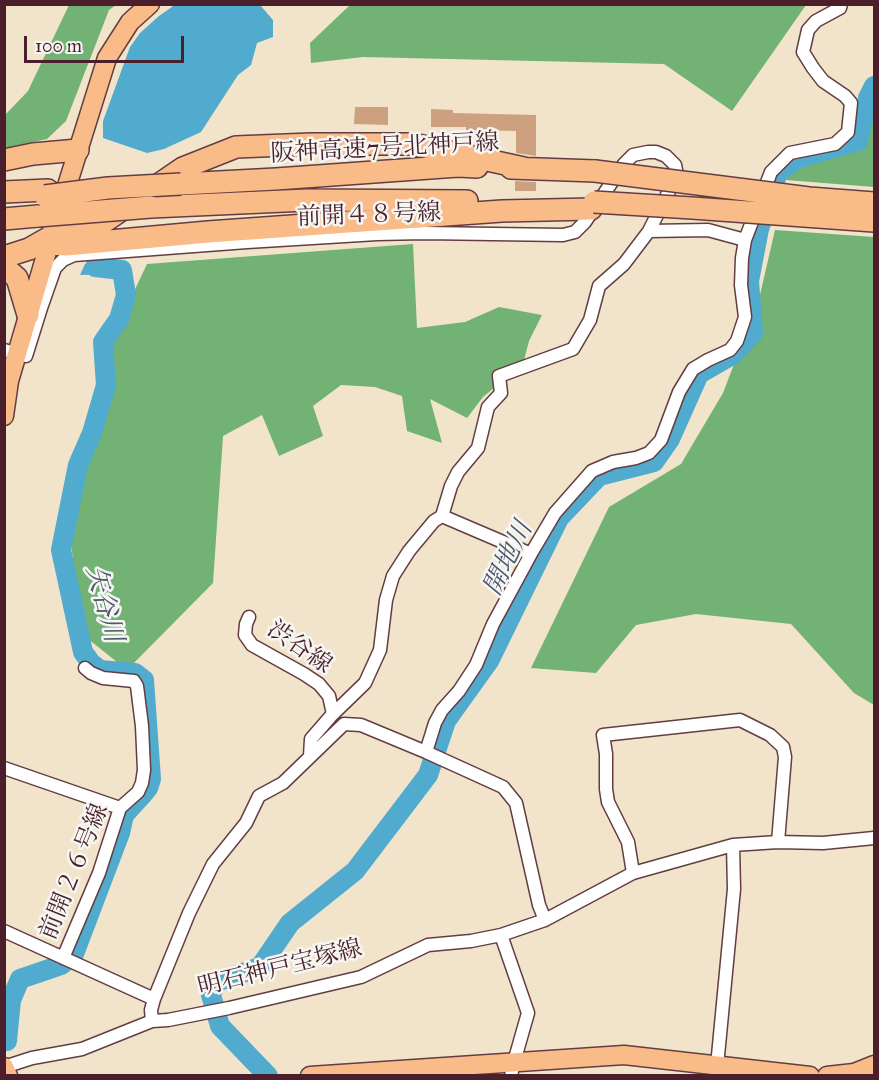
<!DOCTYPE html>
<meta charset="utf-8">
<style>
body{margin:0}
#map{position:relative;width:879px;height:1080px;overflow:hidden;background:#f1e4ca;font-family:"IM FELL Great Primer",serif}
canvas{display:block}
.frame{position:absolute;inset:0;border:6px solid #4a1f2b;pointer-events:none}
.scale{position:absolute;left:24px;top:36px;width:160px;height:27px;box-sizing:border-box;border:3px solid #4a1f2b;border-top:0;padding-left:8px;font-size:18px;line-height:21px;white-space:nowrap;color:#4a1f2b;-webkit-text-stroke:4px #f6f6f2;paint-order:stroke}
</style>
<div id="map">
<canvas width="879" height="1080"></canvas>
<div class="frame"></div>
<div class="scale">100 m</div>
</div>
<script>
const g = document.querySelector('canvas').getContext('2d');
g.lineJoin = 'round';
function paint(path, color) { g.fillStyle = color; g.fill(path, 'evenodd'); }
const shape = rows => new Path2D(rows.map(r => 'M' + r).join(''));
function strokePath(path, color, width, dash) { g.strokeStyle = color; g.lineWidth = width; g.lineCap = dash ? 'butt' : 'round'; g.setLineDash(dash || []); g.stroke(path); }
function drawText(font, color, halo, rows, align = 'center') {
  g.font = font + ' "IM FELL Great Primer","Noto Serif JP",serif'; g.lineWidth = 5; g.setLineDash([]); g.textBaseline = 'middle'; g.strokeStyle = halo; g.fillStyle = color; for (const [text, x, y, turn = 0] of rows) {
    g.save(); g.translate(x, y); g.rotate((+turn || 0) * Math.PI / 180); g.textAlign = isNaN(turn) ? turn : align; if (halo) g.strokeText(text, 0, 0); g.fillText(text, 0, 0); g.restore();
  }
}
const forest = shape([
 [69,5,116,5,109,10,66,121,47,139,5,148,5,115,28,91],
 [350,5,350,4,806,5,732,111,664,64,363,57,311,63,310,43],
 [874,109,874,187,786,180,789,169,851,143],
 [775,230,874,237,874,705,854,693,791,624,696,614,636,625,596,673,531,668,609,507,681,464,723,393,759,299],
 [413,244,417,328,465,322,499,307,542,315,529,341,523,364,483,397,467,418,430,399,442,443,407,431,402,396,375,387,341,385,313,406,323,436,279,456,262,415,223,436,213,583,127,670,82,634,69,527,111,340,147,264]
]);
const water = shape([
 [176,4,260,5,273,20,273,37,257,43,251,65,238,75,201,132,164,149,147,153,103,138,103,121,130,47,140,33,159,16],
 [110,261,119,274,80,275,85,264]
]);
const river = shape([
 [7,1041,11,1000,20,979,61,965,74,954,120,833,124,815,144,793,148,788,151,779,144,680,135,673,100,670,91,663,83,652,61,550,78,465,92,433,106,385,103,342,119,319,126,295,122,270,95,267],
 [268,1076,220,1026,211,995,216,982,260,967,290,923,355,871,428,775,446,721,489,661,559,518,599,476,654,462,670,439,699,374,732,355,753,333,749,281,759,229,778,172,799,158,858,141,868,98,874,86]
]);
const building = shape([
 [355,107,388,107,388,125,354,124],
 [431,109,453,110,453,113,536,115,536,156,516,153,516,131,466,130,466,127,431,127],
 [515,181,536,182,536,191,515,191]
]);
const street = shape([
 [649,231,708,230,745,240],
 [4,350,26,356,41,308,55,268,63,260,74,255,247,242,377,234,424,233,563,235,575,232,585,222,624,164,633,155,648,152,656,152,666,156,675,165,677,175,649,231,624,264,599,286,590,320,573,349,499,376,501,393,488,407,478,448,458,472,451,486,442,516,434,521,409,551,393,576,386,600,380,650,365,683,331,716,311,739,310,756],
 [442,516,531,554],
 [249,617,246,624,245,635,252,645,304,674,319,684,329,696,333,714],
 [426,752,435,723,442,710,459,691,476,665,493,624,532,552,555,513,592,471,613,462,636,458,649,453,661,440,679,392,693,369,708,360,730,350,737,341,745,317,741,285,742,258,745,240,771,172,790,153,835,144,848,132,851,103,845,96,823,81,813,68,803,52,808,30,816,21,840,8,841,4],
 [4,768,120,808],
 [633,873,628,842,608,802,606,789,606,754,603,735,740,720,770,735,783,747,785,757,778,842],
 [4,931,154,999],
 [501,935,528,1013,514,1062,511,1076],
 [63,958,99,873,120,808,138,792,142,783,144,770,142,726,137,686,134,681,103,678,91,673,85,668],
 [152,1021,151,1010,154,999,189,913,213,864,246,823,259,796,283,783,344,724,361,725,426,752,503,787,516,803,539,905,545,920],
 [717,1066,734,889,733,845],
 [4,1067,32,1058,82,1049,152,1021,168,1020,229,1008,361,977,428,945,471,941,501,935,545,920,633,873,733,845,778,842,823,843,874,838]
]);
const primary = shape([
 [61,205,107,58,130,22,150,4],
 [4,416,9,381,53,231],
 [4,1067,8,1076],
 [310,1076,624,1055,810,1076],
 [827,1076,854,1073,874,1065]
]);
const highway = shape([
 [4,160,33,154,78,150],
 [511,168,595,171],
 [181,184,276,179,458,166,477,167],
 [4,192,48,190],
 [151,207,307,200,467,201],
 [4,219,38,216],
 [54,228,66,232,98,226,183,168,236,147,311,144,413,144,524,168],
 [49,244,66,245,208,232,502,211,591,209],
 [4,257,29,249,52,236],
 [4,267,17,278,28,315]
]);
const highwayBridge = shape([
 [595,171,809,198,874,203],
 [45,196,108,188,181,184],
 [594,202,692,208,874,221],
 [38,216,151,207]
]);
const streetNames = [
 ["阪神高速7号北神戸線",385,149,-3],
 ["前開４８号線",369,216,-2],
 ["渋谷線",299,648,35],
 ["前開２６号線",75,872,-68],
 ["明石神戸宝塚線",280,969,-14]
];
const waterNames = [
 ["開地川",509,559,-64],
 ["矢谷川",103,604,75]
];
paint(forest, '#72b274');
paint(water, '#50abce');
strokePath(river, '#50abce', 20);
paint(building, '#cda180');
strokePath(street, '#633d43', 15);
strokePath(primary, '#633d43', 21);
strokePath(highway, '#633d43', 24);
strokePath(street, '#fff', 12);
strokePath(primary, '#f9bc89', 18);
strokePath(highway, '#f9bc89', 21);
strokePath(highwayBridge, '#633d43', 24, []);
strokePath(highwayBridge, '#f9bc89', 21);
drawText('24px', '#4a1f2b', '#f6f6f2', streetNames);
drawText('italic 26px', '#4c576c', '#f6f6f2', waterNames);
</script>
